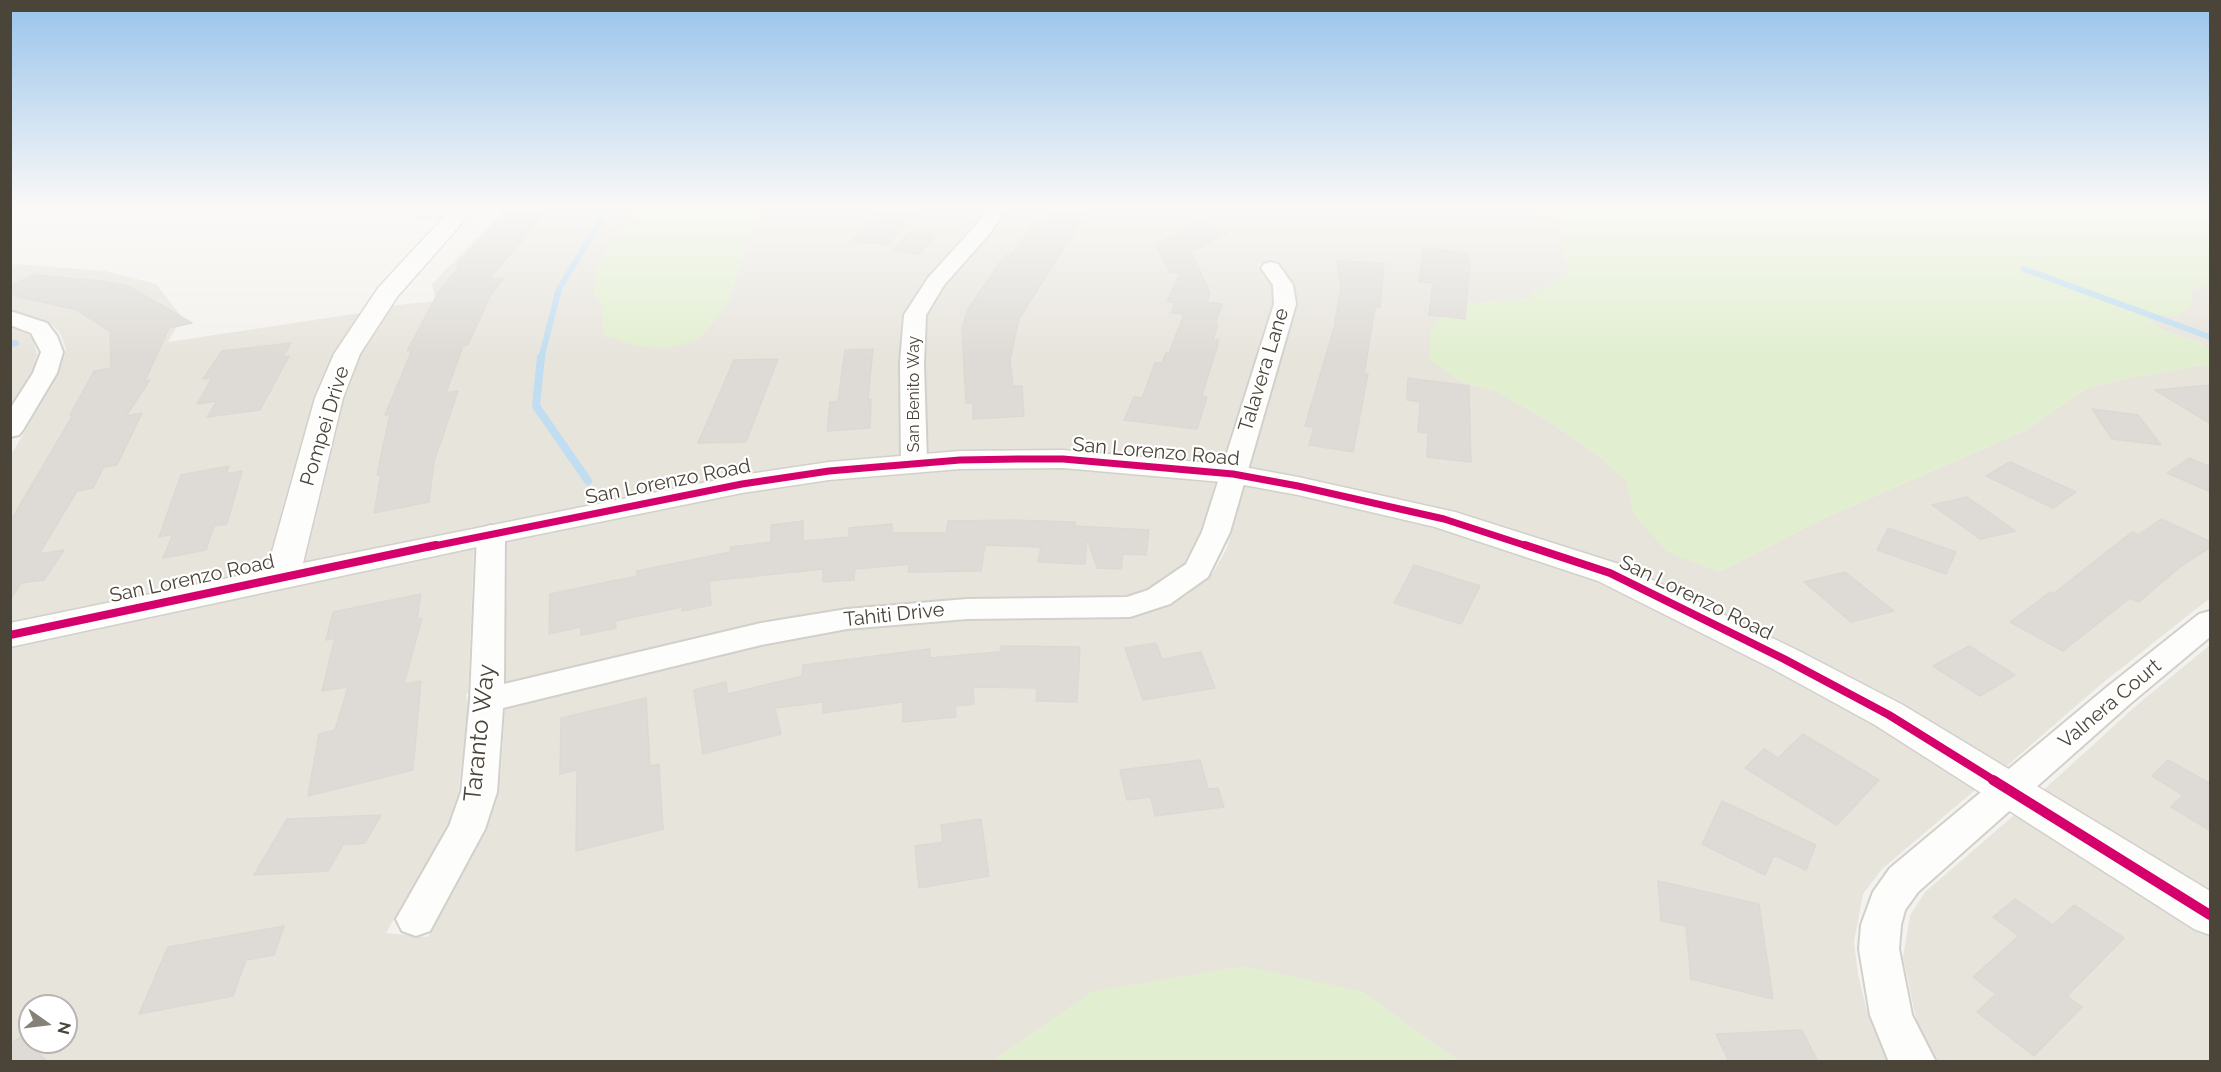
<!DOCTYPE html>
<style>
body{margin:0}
#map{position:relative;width:2221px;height:1072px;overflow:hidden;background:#f4f2ee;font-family:Raleway,sans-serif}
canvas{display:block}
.frame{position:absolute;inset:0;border:12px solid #4b4439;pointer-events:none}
.north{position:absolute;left:18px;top:994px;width:60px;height:60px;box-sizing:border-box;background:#fff;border:2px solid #b7b4b0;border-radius:50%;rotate:104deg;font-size:16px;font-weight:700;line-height:24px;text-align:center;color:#4b4439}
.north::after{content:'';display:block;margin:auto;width:21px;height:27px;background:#868178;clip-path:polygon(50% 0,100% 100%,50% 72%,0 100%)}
</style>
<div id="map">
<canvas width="2221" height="1072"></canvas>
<div class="frame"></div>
<div class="north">N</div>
</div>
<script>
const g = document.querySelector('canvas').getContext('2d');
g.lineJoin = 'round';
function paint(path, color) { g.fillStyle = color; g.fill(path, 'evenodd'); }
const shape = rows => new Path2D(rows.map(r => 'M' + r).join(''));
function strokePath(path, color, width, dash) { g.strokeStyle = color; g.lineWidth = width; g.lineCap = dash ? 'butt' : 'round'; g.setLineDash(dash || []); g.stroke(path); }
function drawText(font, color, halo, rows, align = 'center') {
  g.font = font + ' Raleway,sans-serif'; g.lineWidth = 4.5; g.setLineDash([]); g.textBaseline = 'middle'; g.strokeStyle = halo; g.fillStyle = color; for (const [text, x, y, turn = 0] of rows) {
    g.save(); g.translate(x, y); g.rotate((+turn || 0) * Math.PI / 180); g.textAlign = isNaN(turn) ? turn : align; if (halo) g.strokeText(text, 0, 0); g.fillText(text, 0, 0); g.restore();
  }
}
const residential = shape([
 [506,207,648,207,636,215,594,292,601,304,696,341,720,314,729,299,750,233,764,207,981,207,981,216,974,227,925,281,904,315,900,363,900,457,476,528,302,565,343,397,360,353,389,306,436,301,432,284],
 [1001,207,1528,207,1561,220,1565,257,1570,268,1567,275,1525,299,1449,305,1459,381,1498,392,1550,422,1599,456,1626,480,1635,516,1719,572,1822,519,2026,430,2086,389,2118,380,2210,364,2210,598,2099,686,2001,771,1615,566,1249,469,1296,305,1294,285,1277,263,1257,265,1271,285,1273,302,1221,465,928,455,925,363,927,315,946,284,994,229,1002,216],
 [15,264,106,271,156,284,182,317,168,342,360,313,364,309,334,355,315,400,267,572,11,626,11,455,59,372,66,349,60,333,52,325,41,319,11,311,11,266],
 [2210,281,2210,353,2202,343,2164,331,2145,317,2148,314,2190,307,2192,290],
 [11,325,26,332,33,339,37,355,31,375,11,408],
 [1062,467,1216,480,1201,530,1183,565,1160,583,1125,597,966,599,844,610,757,624,505,684,507,539,789,484,915,470],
 [1245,484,1295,492,1439,526,1603,580,1775,666,1981,785,1882,869,1863,894,1854,942,1858,974,1867,1012,1881,1046,1891,1061,1458,1061,1361,991,1094,991,993,1061,11,1061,10,644,474,545,468,693,466,694,468,704,458,794,446,829,386,933,428,937,474,851,494,808,501,772,505,707,765,644,850,629,924,621,1014,617,1117,618,1152,612,1186,596,1213,573,1227,548],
 [30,1006,66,1006,66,1042,30,1042],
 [2210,645,2210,900,2039,794,2138,704],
 [2020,810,2210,930,2210,1061,1938,1061,1928,1047,1916,1019,1903,957,1910,915,1925,892]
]);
const green = shape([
 [648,207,764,207,750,233,729,299,720,314,696,341,666,349,632,345,604,335,601,304,594,292,595,268,604,250,624,226],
 [1522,207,2210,207,2210,281,2192,290,2191,307,2177,316,2148,314,2145,317,2164,331,2202,343,2210,351,2210,364,2118,380,2086,389,2026,430,1822,519,1719,572,1667,552,1635,516,1626,480,1599,456,1550,422,1498,392,1459,381,1429,359,1431,329,1449,305,1525,299,1567,275,1570,268,1565,257,1561,220,1528,207],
 [1244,966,1361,991,1458,1061,993,1061,1094,991]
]);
const streamFar1 = shape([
 [2024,269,2210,337],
 [10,344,16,343],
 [541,359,559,289,609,207]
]);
const stream = shape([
 [541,357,536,406,588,481]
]);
const building = shape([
 [511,207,550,207,489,279,504,278,490,296,468,345,463,346,446,393,458,391,434,462,429,502,374,513,381,474,377,475,390,414,385,415,412,350,407,351,439,291,461,265,456,265,511,207],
 [885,207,921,207,887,245,852,241,885,207],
 [1053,210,1083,213,1077,221,1081,221,1019,319,1010,360,1013,386,1022,386,1024,416,973,419,973,403,966,403,962,328,968,309,1005,255,1010,256,1038,220,1045,221,1053,210],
 [1199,223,1227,233,1191,252,1210,293,1207,302,1222,304,1215,324,1218,324,1213,340,1219,340,1202,396,1207,397,1197,429,1124,420,1134,397,1142,398,1155,363,1162,363,1166,353,1169,353,1184,314,1171,313,1175,303,1167,302,1180,273,1170,273,1156,244,1199,223],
 [910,232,936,234,920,254,893,251,910,232],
 [1423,248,1468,253,1468,262,1470,262,1465,319,1429,315,1433,283,1419,282,1423,248],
 [1337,261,1384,263,1380,308,1375,307,1364,374,1368,374,1353,452,1309,445,1314,428,1305,426,1334,328,1341,287,1337,261],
 [34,275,103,281,128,286,192,323,169,328,145,381,150,380,126,416,142,413,117,465,104,467,93,488,77,491,39,554,64,550,44,580,21,583,10,600,10,522,73,415,70,415,94,371,111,368,110,331,77,310,10,295,10,286,34,275],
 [291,343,283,357,289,356,260,410,207,417,217,401,197,404,212,378,203,379,222,351,291,343],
 [873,349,868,399,871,399,870,428,827,431,830,402,838,401,845,350,873,349],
 [778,359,746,442,698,443,734,360,778,359],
 [1408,378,1469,386,1471,462,1427,457,1428,433,1418,432,1420,402,1407,400,1408,378],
 [2211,385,2211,424,2155,390,2211,385],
 [2092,409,2138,415,2161,445,2112,439,2092,409],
 [2189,458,2211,467,2211,492,2167,473,2189,458],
 [2010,462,2076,492,2053,508,1986,476,2010,462],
 [229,466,226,474,242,471,227,524,214,526,206,550,163,558,173,534,159,537,181,475,229,466],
 [1967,497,2016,531,1980,539,1932,505,1967,497],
 [2161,519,2211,542,2211,547,2181,566,2139,602,2130,598,2063,651,2010,622,2050,592,2053,594,2132,532,2138,535,2161,519],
 [1011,520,1075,522,1075,526,1149,530,1146,555,1123,554,1121,569,1097,568,1087,538,1085,564,1038,562,1041,547,985,545,981,571,908,572,910,564,855,569,854,580,823,582,823,569,709,581,711,605,682,611,682,607,615,621,616,628,581,635,581,627,549,634,550,594,637,576,637,571,730,552,731,547,771,542,771,525,803,521,803,541,849,537,849,528,892,524,892,533,946,533,948,521,1011,520],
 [1888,528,1956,552,1946,574,1877,550,1888,528],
 [1414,565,1480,586,1461,624,1394,603,1414,565],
 [1845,572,1894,611,1851,622,1804,582,1845,572],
 [421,594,417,619,422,618,404,684,421,681,413,770,308,796,319,734,335,730,348,687,322,691,335,638,326,640,333,612,421,594],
 [1156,643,1162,659,1201,652,1215,688,1143,700,1125,648,1156,643],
 [1001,646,1080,647,1077,702,1036,701,1037,688,973,687,974,704,955,706,956,717,903,722,903,702,823,713,823,702,775,708,781,734,703,754,694,690,726,682,728,694,802,676,803,665,930,649,930,658,1000,652,1001,646],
 [1969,646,2015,675,1980,696,1933,666,1969,646],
 [646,698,650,766,659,764,663,829,576,851,577,770,560,774,561,718,646,698],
 [1803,734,1879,780,1837,825,1745,768,1764,749,1778,758,1803,734],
 [1200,760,1208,789,1218,788,1224,807,1155,816,1151,797,1127,800,1120,770,1200,760],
 [2168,760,2211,784,2211,831,2171,807,2183,795,2152,776,2168,760],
 [1722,801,1816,845,1806,870,1774,855,1765,875,1702,844,1722,801],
 [381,815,365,843,343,845,328,871,254,875,287,819,381,815],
 [981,819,989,876,919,888,915,846,943,842,941,825,981,819],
 [1658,881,1759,904,1773,999,1691,979,1686,926,1661,921,1658,881],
 [2015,899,2053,925,2074,905,2124,938,2067,996,2082,1007,2034,1056,1977,1012,1996,994,1973,977,2019,936,1993,917,2015,899],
 [284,926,274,955,246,960,233,996,139,1014,168,947,284,926],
 [1802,1030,1818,1062,1729,1062,1716,1034,1802,1030],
 [26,1034,30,1042,47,1062,10,1062,10,1044,26,1034]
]);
const service = shape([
 [378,207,459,210,463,213,459,216,421,216,382,210,378,207]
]);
const minor = shape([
 [982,207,1000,207,1001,216,991,232,944,285,926,315,924,363,927,463,923,469,914,471,905,469,901,463,900,363,904,315,928,278,977,224,983,216,982,207],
 [1271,262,1278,264,1293,285,1296,304,1230,532,1208,577,1170,604,1130,617,967,619,847,629,761,645,503,708,497,792,485,829,430,931,416,936,402,931,396,919,449,826,461,792,470,700,477,534,481,528,491,525,501,528,505,534,504,684,761,623,847,609,967,599,1127,597,1148,590,1186,564,1202,532,1274,304,1273,285,1261,268,1264,264,1271,262],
 [10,311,47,323,57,336,63,352,57,373,23,430,19,435,10,437,10,409,33,373,41,352,31,333,10,325,10,311],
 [2210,611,2210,637,2131,703,1918,892,1905,910,1901,925,1899,949,1912,1015,1936,1062,1889,1062,1870,1015,1859,949,1861,925,1873,892,1890,868,2107,687,2199,614,2210,611]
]);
const tertiary = shape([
 [453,207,476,207,397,297,360,354,343,398,303,563,742,475,829,462,960,451,1063,450,1233,465,1298,477,1455,512,1622,565,1797,650,1903,705,2210,891,2210,935,2194,929,1875,725,1771,668,1598,581,1435,527,1298,495,1233,483,1063,468,960,469,829,480,742,493,491,544,10,647,10,623,267,570,315,398,334,354,378,288,453,207]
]);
const cyclewayFar2 = shape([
 [429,547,742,484,829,471,960,460,1018,459,1063,459,1233,474,1298,486,1444,519,1530,547]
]);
const cyclewayFar1 = shape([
 [1525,545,1610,573,1784,659,1889,715,1995,781],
 [10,635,436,545]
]);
const cycleway = shape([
 [1993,780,2210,915]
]);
const farStreetnames = [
 ["San Benito Way",914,394,-90]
];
const streetNames = [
 ["Talavera Lane",1264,370,-73],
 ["Pompei Drive",325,426,-73],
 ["San Lorenzo Road",1156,452,5],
 ["San Lorenzo Road",668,482,-11],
 ["San Lorenzo Road",192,579,-12],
 ["San Lorenzo Road",1696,598,26],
 ["Tahiti Drive",894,615,-6],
 ["Valnera Court",2110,704,-40]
];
const nearStreetnames = [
 ["Taranto Way",480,733,-84]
];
paint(residential, '#e7e4dc');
paint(green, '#e1eecf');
strokePath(streamFar1, '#c0ddf1', 6);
strokePath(stream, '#c0ddf1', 8);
paint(building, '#dedbd6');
strokePath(building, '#dcd9d4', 1.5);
strokePath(service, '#d2d0cb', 2);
strokePath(minor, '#d2d0cb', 4);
strokePath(tertiary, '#d2d0cb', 3);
paint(service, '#fdfdfc');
paint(minor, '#fdfdfc');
paint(tertiary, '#fdfdfc');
strokePath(cyclewayFar2, '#d6006c', 7);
strokePath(cyclewayFar1, '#d6006c', 8);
strokePath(cycleway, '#d6006c', 10);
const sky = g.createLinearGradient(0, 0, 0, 357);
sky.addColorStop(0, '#98c4ec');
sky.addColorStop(0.58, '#faf9f7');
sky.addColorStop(1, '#faf9f700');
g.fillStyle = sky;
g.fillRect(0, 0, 2221, 357);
drawText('16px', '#4b4439', '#fff', farStreetnames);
drawText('20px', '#4b4439', '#fff', streetNames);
drawText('24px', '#4b4439', '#fff', nearStreetnames);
</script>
